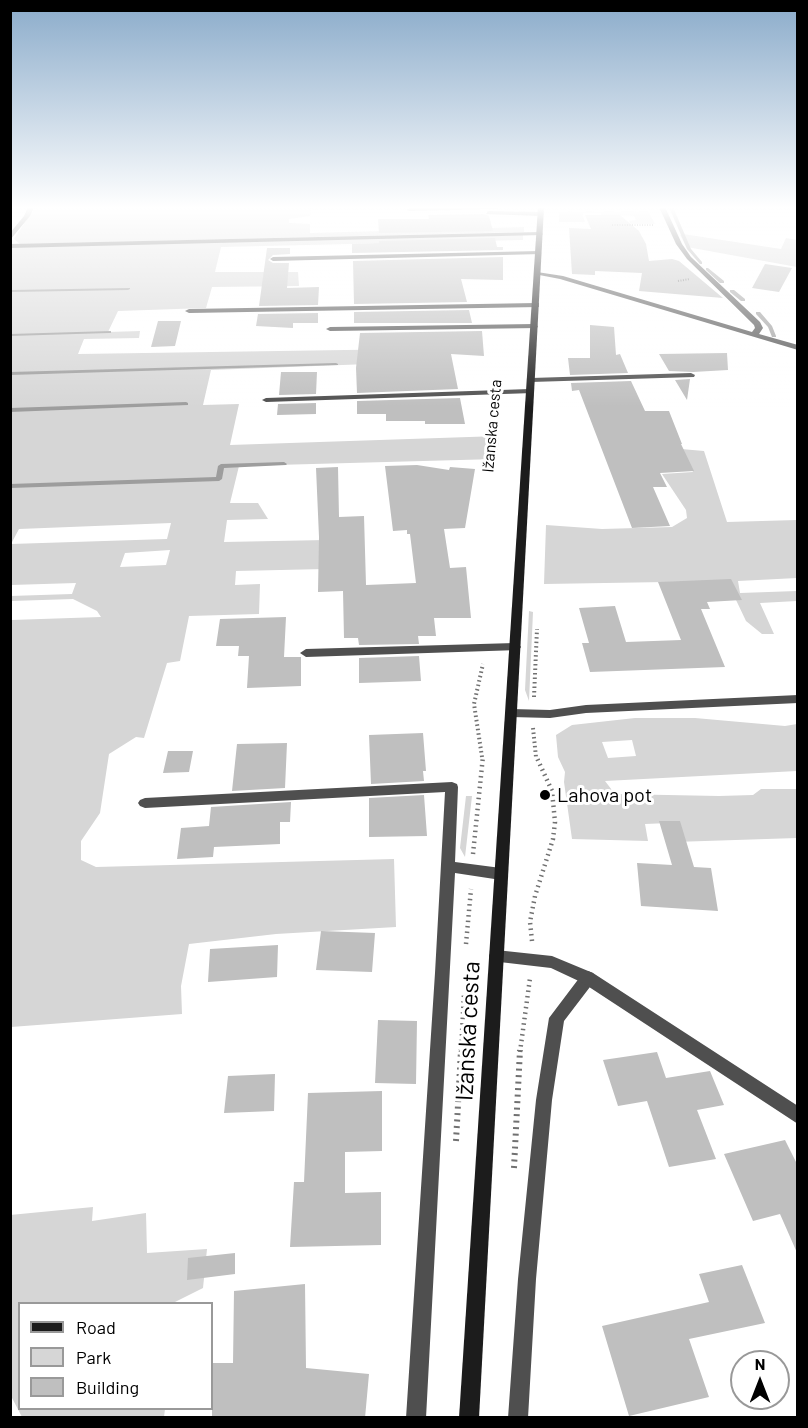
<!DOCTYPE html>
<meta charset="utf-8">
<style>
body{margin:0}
#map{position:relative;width:808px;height:1428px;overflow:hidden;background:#fff;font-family:Barlow,sans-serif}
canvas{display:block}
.frame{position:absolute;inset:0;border:12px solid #000;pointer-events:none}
.legend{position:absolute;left:18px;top:1302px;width:195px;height:108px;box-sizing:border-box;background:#fff;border:2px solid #999;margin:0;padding:8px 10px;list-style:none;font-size:18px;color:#000}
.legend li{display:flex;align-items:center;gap:12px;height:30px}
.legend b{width:30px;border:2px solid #999}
.north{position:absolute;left:730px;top:1350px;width:60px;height:60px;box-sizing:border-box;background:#fff;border:2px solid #999;border-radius:50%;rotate:0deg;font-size:16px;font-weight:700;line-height:24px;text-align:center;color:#000}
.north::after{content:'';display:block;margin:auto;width:21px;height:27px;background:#000;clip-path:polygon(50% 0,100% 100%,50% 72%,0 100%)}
</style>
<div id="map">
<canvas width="808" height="1428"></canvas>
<div class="frame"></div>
<ul class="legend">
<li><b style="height:8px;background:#1c1c1c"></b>Road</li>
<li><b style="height:16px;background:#d6d6d6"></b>Park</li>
<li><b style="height:16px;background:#bfbfbf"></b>Building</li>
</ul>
<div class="north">N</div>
</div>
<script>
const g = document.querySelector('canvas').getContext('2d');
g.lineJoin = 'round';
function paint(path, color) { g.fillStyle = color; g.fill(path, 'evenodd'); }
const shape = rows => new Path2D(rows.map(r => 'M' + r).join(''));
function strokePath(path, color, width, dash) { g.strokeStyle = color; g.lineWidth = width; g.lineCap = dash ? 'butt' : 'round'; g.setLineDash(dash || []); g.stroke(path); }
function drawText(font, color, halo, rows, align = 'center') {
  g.font = font + ' Barlow,sans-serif'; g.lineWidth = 6; g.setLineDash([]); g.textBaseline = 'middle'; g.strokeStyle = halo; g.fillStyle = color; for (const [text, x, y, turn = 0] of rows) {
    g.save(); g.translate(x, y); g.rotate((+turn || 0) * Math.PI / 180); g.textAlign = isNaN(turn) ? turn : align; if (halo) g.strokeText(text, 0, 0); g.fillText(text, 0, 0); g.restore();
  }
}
const green = shape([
 [35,207,311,207,310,216,289,219,289,223,310,224,310,233,524,227,524,232,20,244,14,239],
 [648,211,655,224,631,224,629,221,636,220,634,216,616,215,603,218,601,213,582,213,585,222,559,222,559,212],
 [683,234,781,249,786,238,797,240,797,267,687,247,680,235],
 [523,235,523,240,221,247,215,272,298,272,299,286,212,287,206,308,118,311,108,332,140,331,139,338,84,339,78,354,412,349,421,362,211,370,203,405,239,404,230,445,499,436,497,459,239,466,230,503,258,503,268,519,227,520,224,542,326,540,325,569,236,571,235,585,260,584,259,614,189,616,180,661,167,663,144,738,136,737,109,754,100,813,81,841,81,860,96,867,394,859,396,927,276,934,189,944,181,986,182,1014,11,1027,11,620,101,617,97,611,73,599,11,601,10,596,72,594,76,583,11,585,11,247],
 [171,523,167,539,11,544,19,529],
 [170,550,166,565,120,567,125,553],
 [681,449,704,451,727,522,797,520,797,578,738,581,740,593,797,591,797,601,760,603,774,634,762,634,746,621,727,581,544,584,546,525,602,529,672,527,687,518,686,510,662,474,693,472],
 [529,611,533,612,529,701,525,690],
 [635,718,695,718,785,726,797,724,797,771,605,781,615,794,719,796,753,795,761,789,797,789,797,838,674,842,669,823,645,824,648,841,572,839,564,782,565,772,558,757,556,735,572,725],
 [632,740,636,756,608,758,602,742],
 [466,796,472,796,465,857,460,848],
 [93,1207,92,1221,146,1213,147,1253,207,1249,203,1288,173,1303,20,1304,20,1408,165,1409,164,1417,22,1417,11,1396,10,1215]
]);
const stream = shape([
 [669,207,673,207,691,249,702,262,702,264,700,264,687,249,669,207],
 [706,268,708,268,724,281,724,283,720,283,706,270,706,268],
 [130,288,130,289,128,290,10,292,10,290,130,288],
 [730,290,734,290,745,299,745,301,741,301,730,292,730,290],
 [756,312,760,312,772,326,776,336,776,337,772,337,768,327,756,314,756,312],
 [111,331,111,333,109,333,10,336,10,334,111,331],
 [336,363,338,364,338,365,10,375,10,372,336,363],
 [186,402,188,403,188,405,10,412,10,408,186,402],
 [284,462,287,464,286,465,224,468,222,479,219,481,10,488,10,484,216,477,218,466,221,464,284,462]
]);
const building = shape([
 [484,214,489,216,493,231,379,233,378,219,429,219,428,215],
 [585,215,620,215,639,231,646,244,649,261,672,259,679,261,723,298,639,291,642,273,595,271,595,275,572,274,569,228,591,229],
 [495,238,497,247,503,247,503,250,352,253,352,244,379,243,379,241],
 [267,248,290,248,290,254,273,255,268,260,273,263,289,263,287,288,319,287,318,305,259,306],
 [503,257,503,280,461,279,467,302,354,304,353,261],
 [765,264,792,268,779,292,752,288],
 [469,310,472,323,354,323,354,312],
 [318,313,318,323,293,323,293,328,256,326,258,314],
 [158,321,181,321,175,346,151,347],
 [590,325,614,327,616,355,620,354,628,373,570,375,568,358,590,358],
 [482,331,484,356,451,354,458,389,357,393,356,368,360,333],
 [727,353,728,370,693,372,669,371,659,354],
 [281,372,317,372,316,394,279,395],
 [690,379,687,400,675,380],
 [631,381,645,411,669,411,682,444,681,444,694,471,660,473,667,487,653,487,670,526,632,528,579,390,572,391,571,383],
 [460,398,465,424,425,424,425,421,386,421,386,414,357,414,357,401],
 [316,403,316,414,277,415,278,404],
 [417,465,449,470,450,467,475,469,465,528,444,529,450,568,466,567,471,618,434,618,436,636,418,636,419,644,359,645,358,638,344,638,343,591,318,592,319,537,316,468,338,467,339,517,364,516,366,585,416,583,410,534,407,534,407,530,393,531,385,466],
 [731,579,742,600,707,602,710,609,701,609,725,667,590,672,582,643,589,643,579,608,615,606,626,642,681,640,658,582],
 [286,617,284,657,301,657,301,686,247,688,249,656,238,656,239,646,216,646,220,619],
 [419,656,421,681,359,683,359,658],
 [423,733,426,771,423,771,424,781,371,784,369,735],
 [287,743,285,788,232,791,237,744],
 [168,751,193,751,189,772,163,773],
 [424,795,427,836,369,837,369,798],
 [291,802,290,822,280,822,280,844,214,847,213,857,177,859,181,828,209,826,211,807],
 [659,821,680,821,694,867,711,868,718,911,641,906,637,863,672,865],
 [321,931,375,933,372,972,316,970],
 [278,945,277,977,208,982,210,949],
 [378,1020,417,1021,416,1084,375,1083],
 [657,1052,666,1078,710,1071,724,1105,697,1110,716,1159,669,1167,647,1101,618,1106,603,1060],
 [275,1074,274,1111,224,1113,228,1076],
 [382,1091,382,1151,345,1152,345,1193,381,1192,381,1245,290,1247,294,1182,304,1182,308,1093],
 [785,1140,798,1166,798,1255,780,1214,753,1221,724,1154],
 [235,1253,235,1274,187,1280,188,1258],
 [742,1265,765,1323,689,1339,709,1397,629,1416,602,1326,709,1302,699,1274],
 [305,1284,306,1368,369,1374,365,1418,212,1418,212,1363,233,1363,234,1291]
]);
const pathFar3 = shape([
 [612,225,654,225],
 [678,281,690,279]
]);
const pathFar2 = shape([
 [534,697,537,629],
 [533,728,536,757],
 [482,757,474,704,483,664]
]);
const pathFar1 = shape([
 [473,854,483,756],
 [532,941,530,922,535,896,553,839,555,822,552,791,536,756],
 [466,944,471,889],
 [461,1052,464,993],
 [520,1052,530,978]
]);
const path = shape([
 [456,1141,461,1050],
 [514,1168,520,1050]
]);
const service = shape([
 [28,207,34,207,30,216,10,240,10,233,24,216,28,207],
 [500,207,497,209,409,211,406,209,416,207,500,207],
 [488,211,541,212,544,214,541,216,486,214,488,211],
 [539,251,541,252,541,254,273,261,270,259,273,257,539,251],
 [536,303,539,303,539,307,189,313,185,311,189,309,536,303],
 [534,324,538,326,537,328,330,331,326,329,330,327,534,324],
 [691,373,695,375,694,377,531,382,527,380,531,378,691,373],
 [530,389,534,391,533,393,266,402,262,400,266,398,530,389],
 [515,643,519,644,521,647,519,650,306,657,300,653,306,649,515,643],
 [798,695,798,703,586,713,550,718,511,717,505,713,511,709,550,710,586,705,798,695],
 [452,782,457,784,458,787,455,862,501,868,506,870,508,874,506,878,501,880,455,873,426,1418,406,1418,435,973,445,792,145,808,140,806,138,803,140,800,145,798,452,782],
 [588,971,593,973,596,978,593,983,564,1021,552,1100,536,1279,528,1418,508,1418,518,1279,536,1100,549,1018,583,973,588,971]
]);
const pedestrian = shape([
 [540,232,543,234,542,235,10,248,10,244,540,232]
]);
const minor = shape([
 [659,207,665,207,682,244,691,257,760,322,763,328,759,334,798,345,798,350,560,279,534,274,537,272,563,276,752,332,755,328,754,325,687,259,676,244,659,207],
 [496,950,552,956,593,973,798,1106,798,1124,583,983,551,968,491,961,489,956,491,951,496,950]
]);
const secondary = shape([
 [538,207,544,207,479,1418,459,1418,538,207]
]);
const markers = [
 [545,795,6,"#000"]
];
const farStreetnames = [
 ["Ižanska cesta",492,426,-85]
];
const poiNames = [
 ["Lahova pot",557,795]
];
const nearStreetnames = [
 ["Ižanska cesta",468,1031,-87]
];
paint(green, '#d6d6d6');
paint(stream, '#9d9d9d');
paint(building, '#bfbfbf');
strokePath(pathFar3, '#717171', 2, [1, 1.5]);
strokePath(pathFar2, '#717171', 4, [1.5, 3]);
strokePath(pathFar1, '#717171', 4.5, [1.5, 4]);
strokePath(path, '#717171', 6, [2, 4.5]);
paint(service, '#4f4f4f');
paint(pedestrian, '#4f4f4f');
paint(minor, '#4f4f4f');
paint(secondary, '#1c1c1c');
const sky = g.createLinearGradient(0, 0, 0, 407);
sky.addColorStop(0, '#8aabca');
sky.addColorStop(0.51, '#fff');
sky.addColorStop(1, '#ffffff00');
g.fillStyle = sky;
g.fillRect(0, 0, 808, 407);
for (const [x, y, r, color] of markers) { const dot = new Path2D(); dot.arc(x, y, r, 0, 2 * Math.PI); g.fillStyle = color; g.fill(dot); strokePath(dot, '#fff', 2); }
drawText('16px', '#000', '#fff', farStreetnames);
drawText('20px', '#000', '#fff', poiNames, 'left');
drawText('24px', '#000', '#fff', nearStreetnames);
</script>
